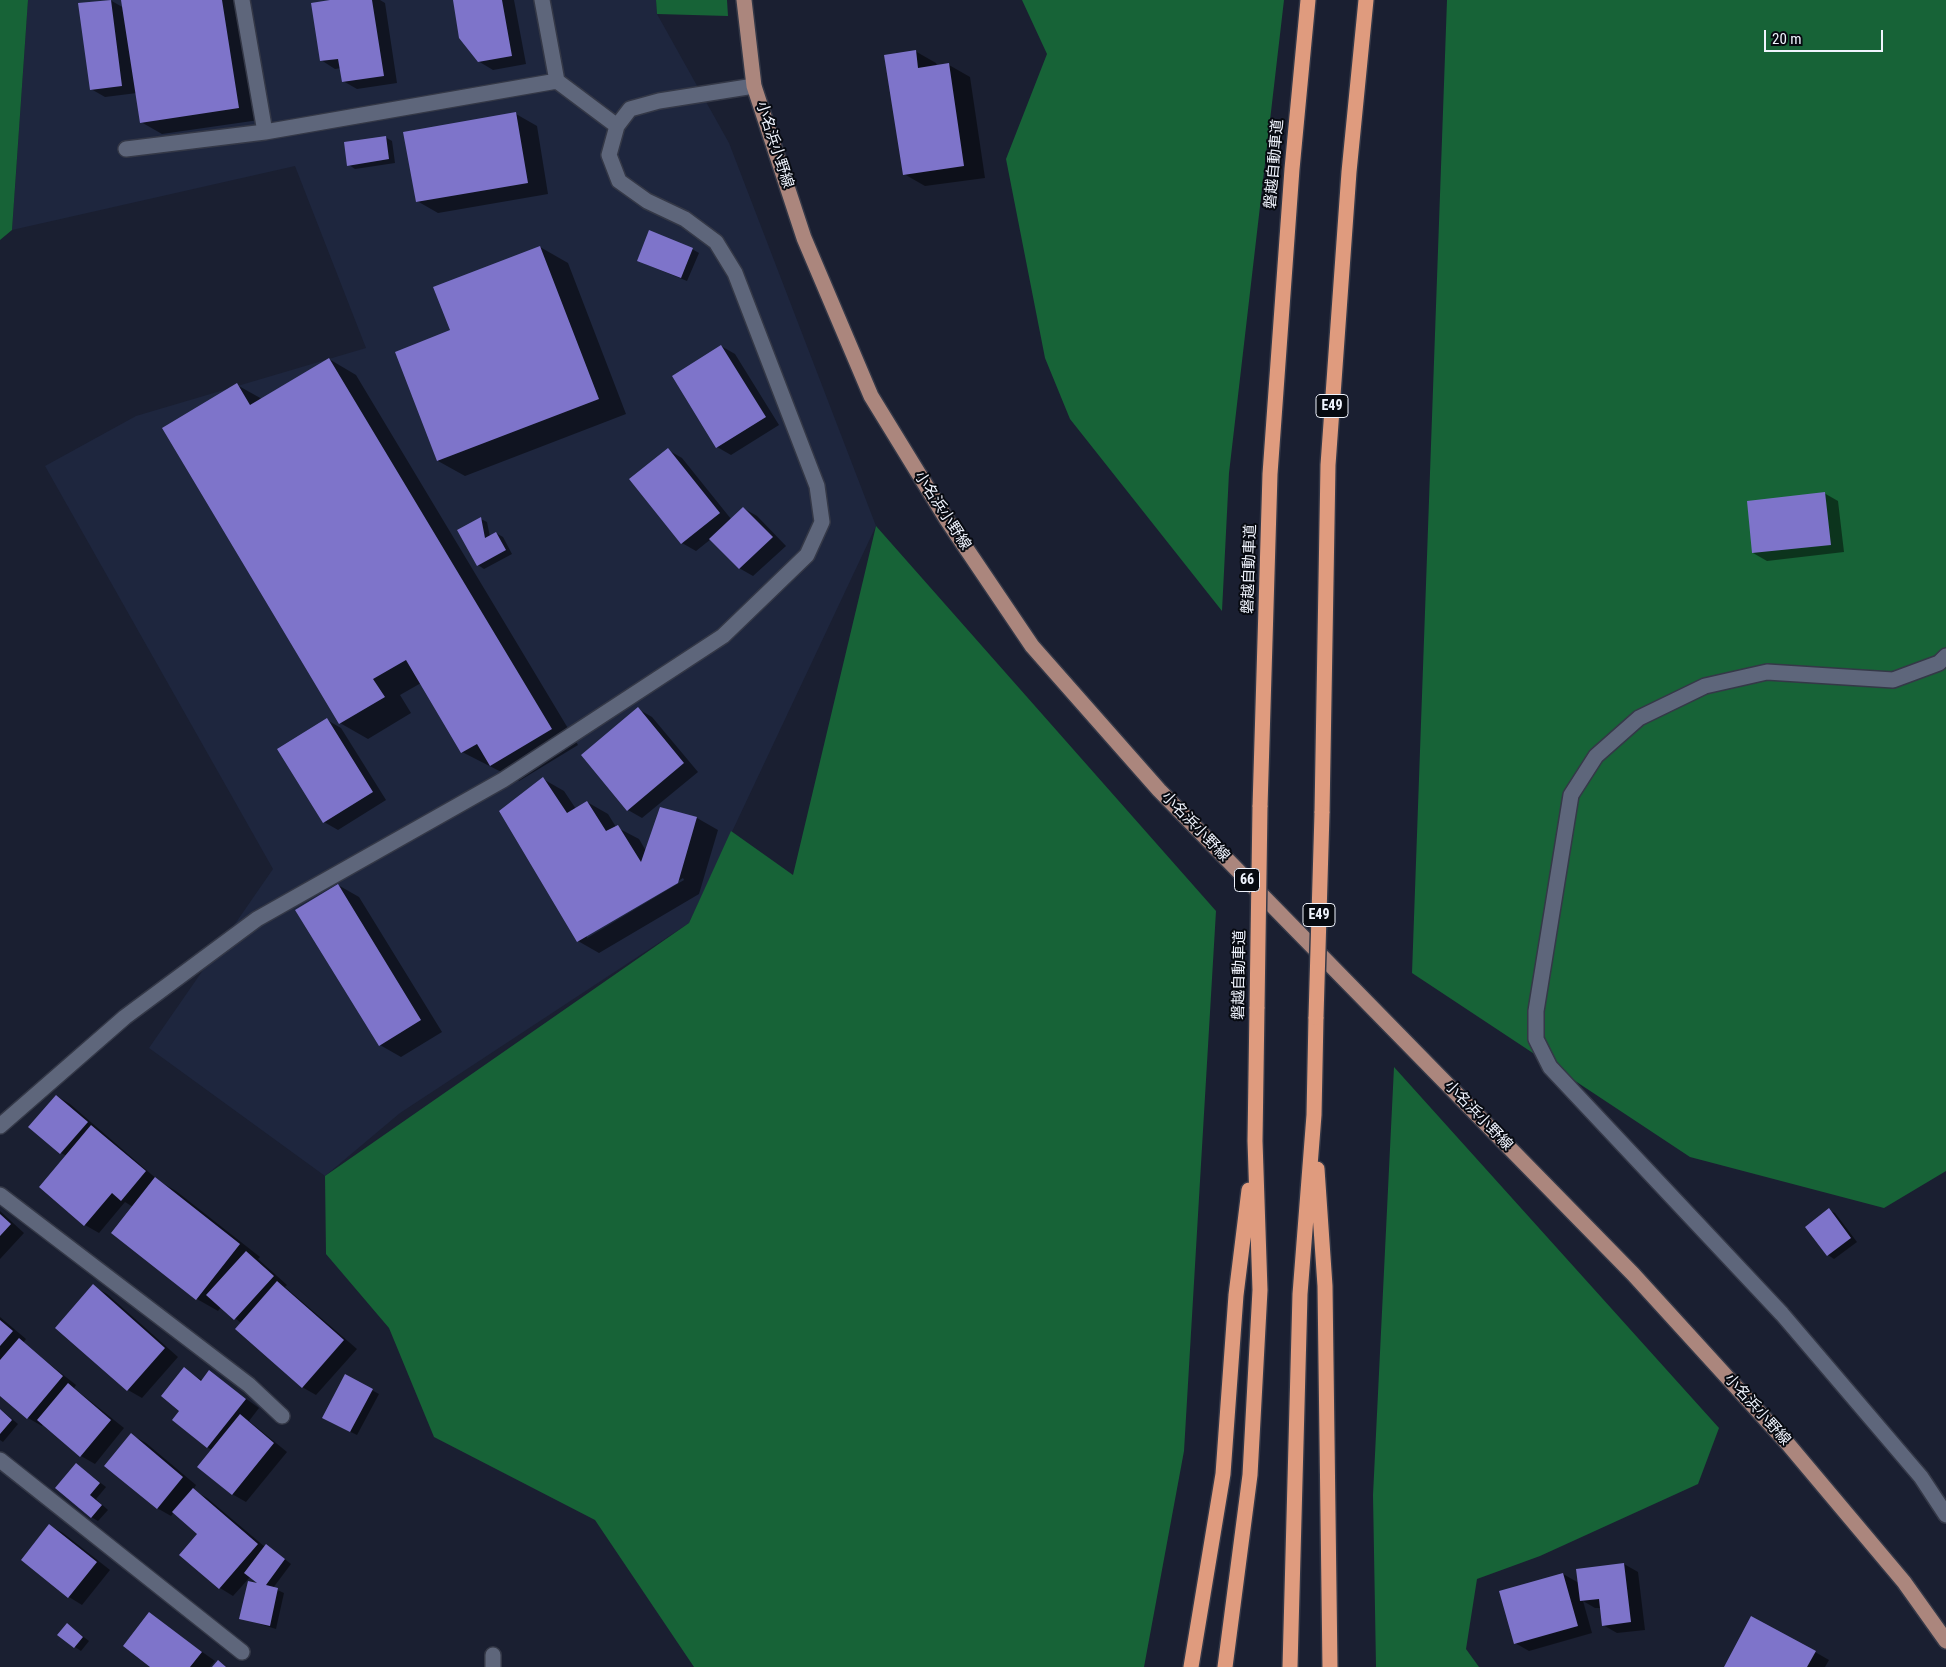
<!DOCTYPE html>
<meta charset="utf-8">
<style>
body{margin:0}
#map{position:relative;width:1946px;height:1667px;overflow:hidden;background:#1a1f31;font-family:"Roboto Condensed",sans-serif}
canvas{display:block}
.scale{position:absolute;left:1764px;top:30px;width:119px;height:22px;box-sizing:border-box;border:2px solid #f0f4fe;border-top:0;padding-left:6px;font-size:15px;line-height:18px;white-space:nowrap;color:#f0f4fe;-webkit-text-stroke:4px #070a11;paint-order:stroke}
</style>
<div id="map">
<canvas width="1946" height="1667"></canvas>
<div class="scale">20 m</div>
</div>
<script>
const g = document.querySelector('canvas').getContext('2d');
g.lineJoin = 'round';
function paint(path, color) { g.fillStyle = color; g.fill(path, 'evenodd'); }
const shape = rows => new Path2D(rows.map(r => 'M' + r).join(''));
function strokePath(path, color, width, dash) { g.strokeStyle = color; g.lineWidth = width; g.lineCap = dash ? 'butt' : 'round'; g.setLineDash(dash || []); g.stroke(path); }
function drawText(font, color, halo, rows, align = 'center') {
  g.font = font + ' "Roboto Condensed","Noto Sans JP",sans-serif'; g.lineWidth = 4; g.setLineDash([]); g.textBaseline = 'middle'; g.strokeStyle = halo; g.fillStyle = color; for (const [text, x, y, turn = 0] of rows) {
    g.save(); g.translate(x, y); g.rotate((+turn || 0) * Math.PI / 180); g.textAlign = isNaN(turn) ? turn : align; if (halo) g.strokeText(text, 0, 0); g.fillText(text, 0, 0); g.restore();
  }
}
const built = shape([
 [28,0,656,0,657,14,729,143,876,526,689,923,400,1113,325,1176,149,1048,273,869,45,466,136,416,366,348,295,166,12,230]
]);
const forest = shape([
 [0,0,28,0,12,230,0,240],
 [656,0,727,0,728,16,657,14],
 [1022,0,1284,0,1229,473,1222,611,1070,419,1045,358,1006,159,1047,54],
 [1447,0,1946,0,1946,1171,1884,1208,1690,1157,1412,973],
 [876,526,1216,911,1184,1451,1144,1667,694,1667,595,1520,434,1437,389,1328,326,1254,325,1176,689,923,731,831,793,875],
 [1394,1067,1719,1428,1698,1484,1540,1556,1477,1579,1466,1649,1479,1667,1376,1667,1373,1495]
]);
const shadow = shape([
 [110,0,124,8,123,0,241,0,259,120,162,134,141,122,137,93,105,97,91,89],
 [338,0,380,0,385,3,397,83,357,89,343,81,341,68,335,69,321,60],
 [454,0,514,0,526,64,493,70,478,61],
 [915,51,936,63,937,66,949,65,970,77,985,178,925,186,904,174],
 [516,114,537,126,548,194,438,213,417,201],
 [385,137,392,141,395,163,355,169,349,165],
 [540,247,568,263,626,414,465,476,438,461,452,331],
 [692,249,699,253,687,281,645,264],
 [721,346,735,354,779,425,731,455,717,447],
 [329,359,356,375,578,745,519,781,462,752,421,683,400,695,411,713,368,739,340,723,237,385,262,399],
 [668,450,682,458,731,519,743,508,757,516,786,546,753,576,739,568,711,539,696,551,682,543],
 [1824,493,1838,501,1844,552,1767,561,1753,553],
 [481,519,487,522,490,537,496,533,503,537,512,554,484,569,478,565],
 [638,709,652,717,698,772,642,818,628,810,583,755],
 [327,720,341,728,386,800,338,830,324,822],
 [543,779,564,791,576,809,587,802,608,814,616,827,639,839,646,851,661,808,697,818,718,830,699,894,599,953,578,941],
 [683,878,684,880,587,938,587,935],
 [338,885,359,897,442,1032,401,1057,380,1045],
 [57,1096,70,1104,159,1181,176,1191,260,1257,258,1259,287,1285,285,1287,357,1349,316,1395,302,1387,241,1323,221,1307,218,1311,197,1299,113,1233,133,1207,125,1202,99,1233,85,1225,41,1187,67,1156,61,1153],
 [1829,1210,1835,1213,1857,1242,1834,1259,1828,1255,1806,1227],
 [0,1211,24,1233,0,1259],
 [93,1286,107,1294,178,1357,142,1398,128,1390],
 [0,1317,26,1339,23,1343,76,1385,74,1388,124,1428,95,1464,81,1456,43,1424,42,1426,28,1418,0,1394],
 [184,1369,203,1381,209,1372,259,1408,249,1421,287,1452,246,1502,232,1494,212,1450,207,1447,181,1410],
 [346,1376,379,1394,357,1435,330,1422],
 [0,1409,18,1424,3,1442,0,1440],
 [132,1435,146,1443,196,1485,193,1490,207,1498,265,1547,273,1550,291,1564,273,1588,284,1593,276,1629,240,1618,263,1585,251,1576,233,1596,220,1588,199,1534,174,1512,171,1516,157,1508],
 [76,1464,106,1487,96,1499,108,1510,98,1521,91,1517],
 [49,1525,63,1533,110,1570,82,1605,69,1597,22,1560],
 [1624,1564,1638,1572,1645,1630,1617,1633,1603,1625,1601,1608,1595,1608,1583,1601,1592,1633,1529,1651,1515,1643,1563,1574,1579,1583,1578,1570],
 [149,1614,215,1661,210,1667,152,1667],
 [67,1624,89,1641,81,1651,75,1647],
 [1815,1652,1829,1660,1825,1667,1725,1667]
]);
const building = shape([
 [111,0,122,86,90,90,78,3],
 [121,0,222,0,239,108,140,123],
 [330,0,372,0,384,76,342,82,338,59,320,61,311,3],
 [453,0,502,0,512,56,478,62,459,38],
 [916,50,918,68,949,63,964,166,903,175,884,55],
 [516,112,528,183,416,202,403,132],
 [386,136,389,159,347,166,344,142],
 [649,230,693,248,681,278,637,261],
 [540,246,599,399,437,461,395,352,450,330,433,287],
 [721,345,766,417,716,448,672,376],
 [329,358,552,729,490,766,477,744,461,753,406,660,373,679,385,697,339,724,162,428,237,383,250,405],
 [668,448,720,513,681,544,629,479],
 [1825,492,1831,545,1752,553,1747,501],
 [743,507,773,537,739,569,709,539],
 [481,517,485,538,496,532,506,550,477,566,457,530],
 [638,707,684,763,627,811,581,755],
 [327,718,373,792,323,823,277,749],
 [543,777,567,813,587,801,606,831,618,825,641,862,660,807,697,817,678,883,577,942,499,811],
 [338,884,421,1020,379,1046,295,910],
 [56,1095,88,1122,60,1154,28,1127],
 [91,1125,146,1171,121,1201,112,1193,84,1226,39,1187],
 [155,1177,240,1244,196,1300,111,1233],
 [1829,1208,1851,1238,1827,1256,1805,1227],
 [0,1214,11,1224,0,1236],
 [246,1251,274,1276,234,1320,206,1295],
 [277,1281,344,1340,302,1388,235,1329],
 [93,1284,165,1348,127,1391,55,1328],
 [0,1320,13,1331,0,1346],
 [19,1338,63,1376,27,1419,0,1396,0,1360],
 [184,1367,201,1381,209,1370,246,1399,207,1448,172,1420,179,1411,161,1396],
 [345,1374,373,1389,350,1432,322,1418],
 [68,1383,111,1420,80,1457,37,1420],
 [0,1409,12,1420,0,1434],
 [240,1414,274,1443,232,1495,197,1467],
 [131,1433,183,1477,157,1509,104,1466],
 [76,1463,100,1483,90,1495,102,1505,91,1518,55,1488],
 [193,1488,258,1544,219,1589,179,1555,197,1534,172,1512],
 [49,1524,97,1562,68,1598,21,1560],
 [266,1544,285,1559,266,1585,278,1588,270,1626,239,1619,248,1581,257,1583,244,1573],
 [1624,1563,1631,1622,1602,1626,1599,1599,1580,1601,1576,1569],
 [1563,1573,1578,1626,1514,1644,1499,1591],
 [149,1612,202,1652,190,1667,150,1667,123,1646],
 [1751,1616,1816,1651,1807,1667,1724,1667],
 [67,1623,83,1637,74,1648,57,1635],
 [218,1660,226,1667,212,1667]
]);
const minor = shape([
 [242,0,265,132],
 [542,0,557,81],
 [126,149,265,132,557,81,617,126,630,109,659,101,754,86],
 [1946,656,1939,663,1893,680,1767,672,1705,686,1639,718,1596,756,1571,795,1536,1011,1536,1039,1550,1067,1782,1314,1921,1477,1946,1515],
 [0,1126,125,1017,257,919,503,780,723,636,807,555,822,522,817,486,735,273,716,242,685,219,647,201,619,181,609,155,617,126],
 [0,1195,249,1385,282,1416],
 [0,1460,242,1652],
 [493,1667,493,1655]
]);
const major = shape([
 [744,0,754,86,804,238,871,396,947,520,1032,646,1159,790,1633,1274,1788,1444,1904,1582,1946,1641]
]);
const highway = shape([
 [1260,807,1270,474,1292,169,1308,0],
 [1322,813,1328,465,1349,172,1366,0],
 [1317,1169,1325,1286,1330,1667],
 [1191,1667,1223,1474,1236,1295,1249,1190],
 [1225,1667,1250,1475,1260,1290,1255,1141,1257,1007],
 [1290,1667,1300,1294,1314,1115,1316,1017]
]);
const highwayBridge = shape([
 [1257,1007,1260,807],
 [1316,1017,1322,813]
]);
const shields = [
 [1332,406,32],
 [1247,880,25],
 [1319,915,32]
];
const shieldNames = [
 ["E49",1332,406],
 ["66",1247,880],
 ["E49",1319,915]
];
const streetNames = [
 ["小名浜小野線",774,145,72],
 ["磐越自動車道",1275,164,-85],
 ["小名浜小野線",942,511,57],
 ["磐越自動車道",1250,569,-88],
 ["小名浜小野線",1195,827,46],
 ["磐越自動車道",1240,975,-89],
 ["小名浜小野線",1478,1116,46],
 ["小名浜小野線",1757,1410,48]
];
paint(built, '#1e263e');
paint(forest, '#176337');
paint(shadow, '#0007');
paint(building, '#7e74ca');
strokePath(minor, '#343847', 18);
strokePath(major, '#343847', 18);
strokePath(highway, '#343847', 18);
strokePath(minor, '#5e667b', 15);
strokePath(major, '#ab867d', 15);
strokePath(highway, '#df9b7e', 15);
strokePath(highwayBridge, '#343847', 18, []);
strokePath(highwayBridge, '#df9b7e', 15);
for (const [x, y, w] of shields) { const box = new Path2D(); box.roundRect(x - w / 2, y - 11.5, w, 23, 4); g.fillStyle = '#070a11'; g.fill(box); strokePath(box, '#f0f4fe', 1); }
drawText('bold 14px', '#f0f4fe', null, shieldNames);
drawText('15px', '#f0f4fe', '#070a11', streetNames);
</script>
